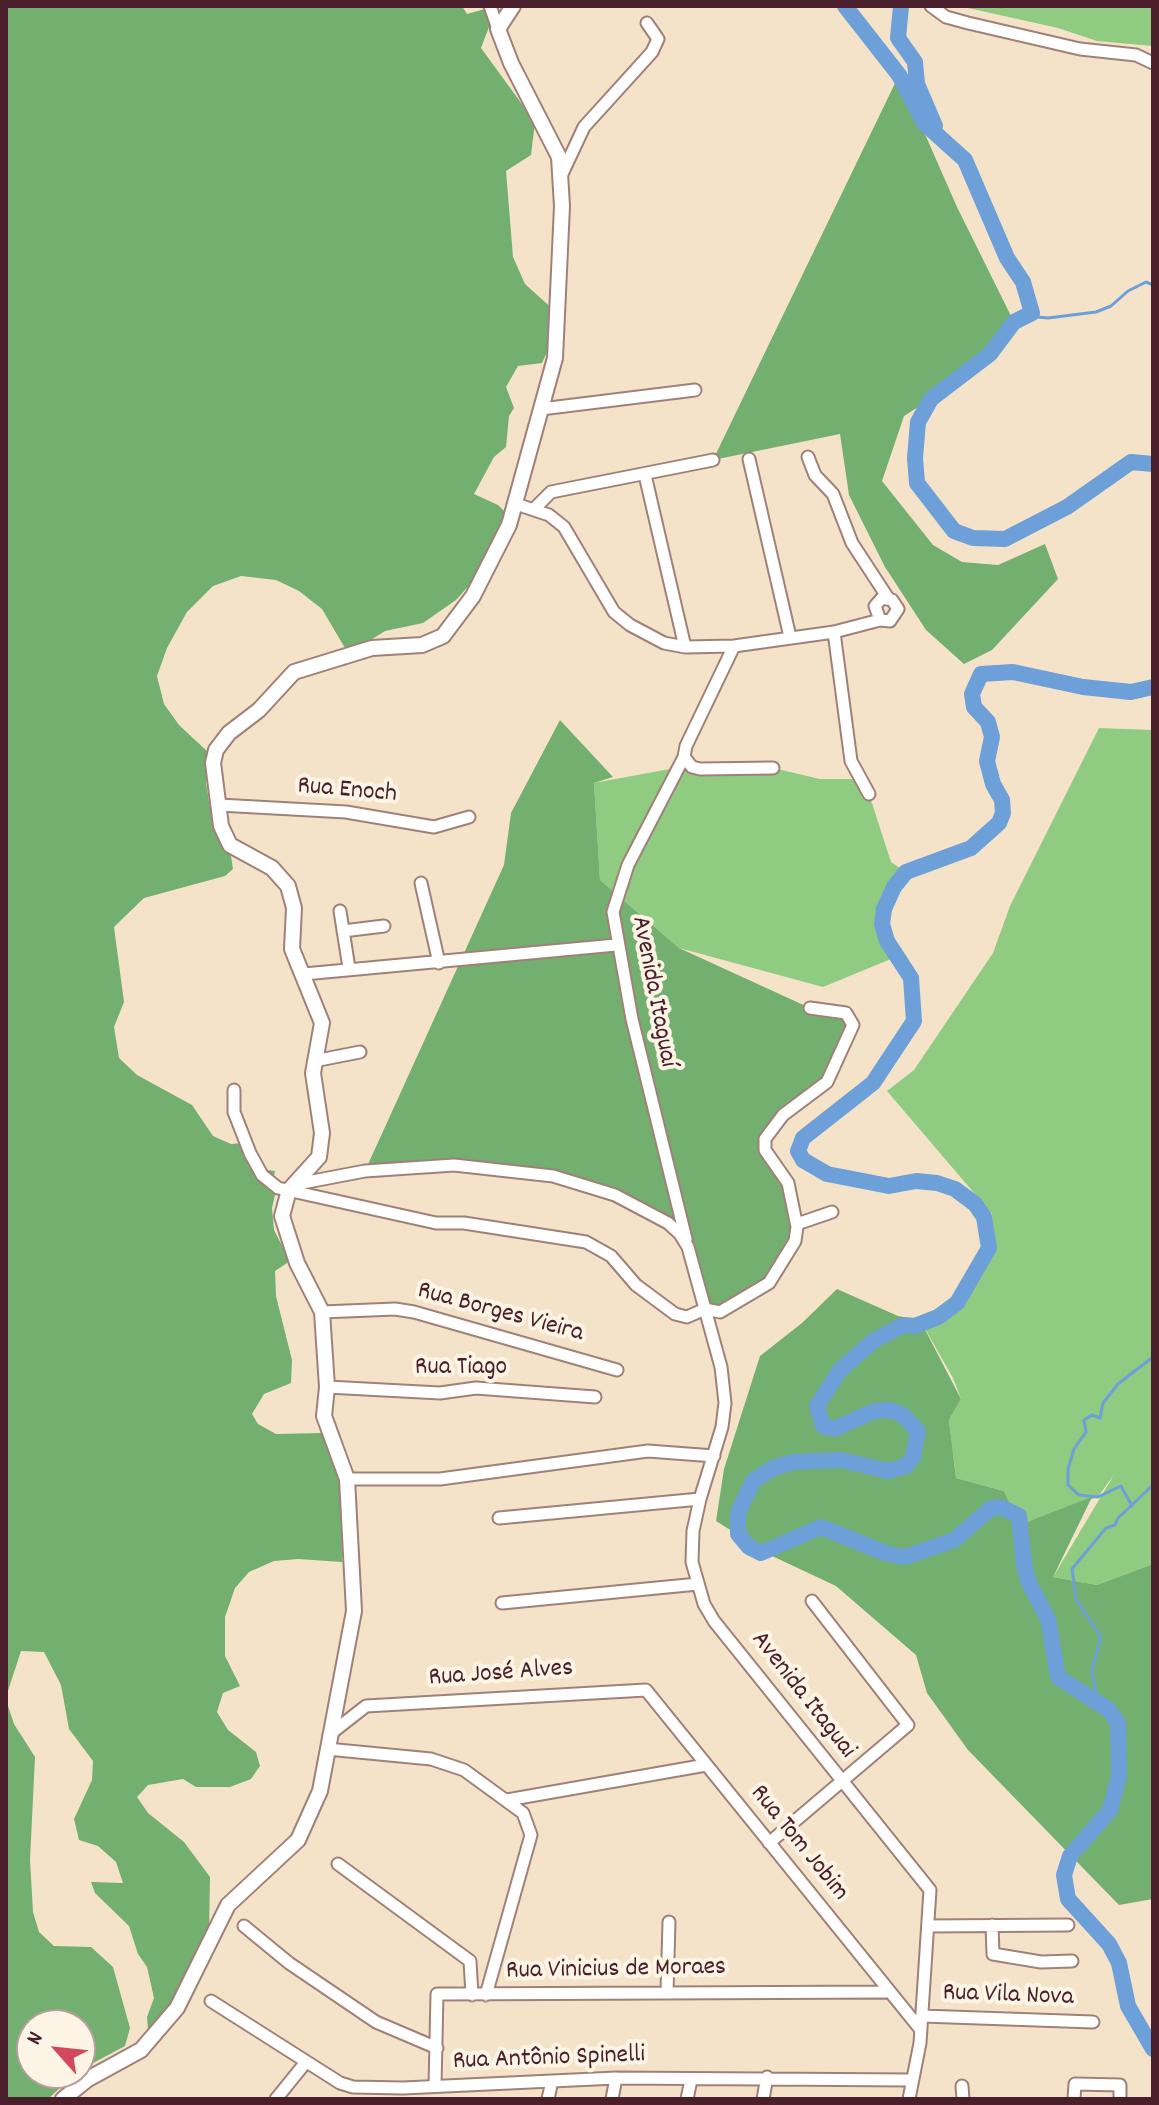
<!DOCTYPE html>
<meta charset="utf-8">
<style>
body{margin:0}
#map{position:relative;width:1159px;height:2105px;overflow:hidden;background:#f5e3c9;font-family:Dekko,sans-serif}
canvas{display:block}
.frame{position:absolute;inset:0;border:8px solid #4a1f2b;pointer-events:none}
.north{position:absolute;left:16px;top:2009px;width:80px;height:80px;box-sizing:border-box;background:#fcf5e5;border:2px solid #b59f9b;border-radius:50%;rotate:297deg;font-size:22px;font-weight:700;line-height:32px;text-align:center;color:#4a1f2b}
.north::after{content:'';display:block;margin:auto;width:28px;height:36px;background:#d1495b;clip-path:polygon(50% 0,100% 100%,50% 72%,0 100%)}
</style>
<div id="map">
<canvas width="1159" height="2105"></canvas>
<div class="frame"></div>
<div class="north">N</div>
</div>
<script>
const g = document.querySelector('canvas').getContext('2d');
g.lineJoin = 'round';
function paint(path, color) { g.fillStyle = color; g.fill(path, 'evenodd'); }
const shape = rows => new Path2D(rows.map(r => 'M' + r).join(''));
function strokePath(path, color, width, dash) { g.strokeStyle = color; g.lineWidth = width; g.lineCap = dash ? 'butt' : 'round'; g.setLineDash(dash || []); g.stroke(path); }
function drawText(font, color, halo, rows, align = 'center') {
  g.font = font + ' Dekko,sans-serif'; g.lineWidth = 8; g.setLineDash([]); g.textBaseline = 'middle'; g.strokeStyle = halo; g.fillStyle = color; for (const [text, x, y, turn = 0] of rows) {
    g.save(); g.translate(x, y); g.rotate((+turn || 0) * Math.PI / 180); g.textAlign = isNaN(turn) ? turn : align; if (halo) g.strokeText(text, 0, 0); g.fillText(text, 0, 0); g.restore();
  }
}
const green = shape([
 [959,6,1153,6,1153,46,1097,41,1058,28],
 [1099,728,1153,730,1153,1564,1097,1585,1053,1577,1115,1473,1098,1497,1018,1525,1004,1491,956,1478,949,1420,961,1399,953,1378,920,1320,957,1302,993,1239,992,1214,887,1091,914,1070,993,953,1010,906],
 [675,768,773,768,820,779,858,779,869,794,891,862,903,870,881,908,882,924,903,954,823,987,679,948,600,880,594,783]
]);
const forest = shape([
 [6,6,462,6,467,14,485,9,491,22,481,48,535,122,531,155,506,171,513,257,525,284,556,312,549,348,542,363,518,366,506,387,514,408,509,416,506,447,494,457,474,494,498,505,506,513,504,524,473,581,456,600,423,623,385,631,358,648,345,648,322,609,299,591,276,580,241,576,213,586,187,612,167,648,157,676,164,704,179,725,208,752,206,783,212,819,231,856,233,869,225,876,144,898,114,927,124,1002,114,1027,119,1058,137,1075,192,1105,213,1136,231,1144,242,1143,250,1168,275,1171,271,1189,275,1195,272,1208,274,1230,290,1261,275,1271,276,1296,292,1360,291,1383,264,1394,252,1414,258,1424,276,1434,322,1433,341,1477,342,1562,298,1559,274,1561,249,1572,235,1588,225,1617,225,1656,240,1686,223,1693,217,1712,228,1730,256,1752,260,1766,251,1779,230,1787,196,1787,183,1779,148,1785,137,1797,148,1813,184,1842,210,1877,209,1933,172,2005,148,2030,147,2017,154,1998,147,1967,138,1954,129,1926,95,1893,91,1882,123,1883,116,1862,98,1846,79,1840,74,1819,92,1780,93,1761,69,1729,61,1685,44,1652,21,1651,6,1697],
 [899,75,957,207,1014,322,931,399,904,416,882,481,933,545,962,562,998,565,1045,544,1058,579,992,650,964,664,926,630,885,567,849,495,840,434,713,460],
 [560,720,613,777,594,783,600,880,679,948,810,1008,838,1010,853,1025,827,1082,765,1139,788,1183,795,1241,769,1283,720,1312,700,1295,688,1247,668,1223,615,1195,553,1176,454,1165,365,1171,504,865,511,813],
 [837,1289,898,1316,920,1320,961,1399,949,1420,956,1478,1004,1491,1019,1525,1092,1497,1053,1577,1097,1585,1153,1564,1153,1899,1119,1905,968,1750,927,1693,916,1655,836,1586,770,1555,716,1521,724,1469,760,1356,802,1323],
 [6,1700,14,1724,35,1757,30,1860,33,1912,39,1932,54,1946,91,1947,113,1967,130,2028,125,2046,80,2070,80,2025,32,2025,32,2073,76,2073,48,2099,6,2099]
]);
const stream = shape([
 [1032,313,1036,317,1048,318,1096,312,1111,306,1128,291,1146,282,1153,285],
 [1132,1506,1121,1486,1098,1497,1079,1495,1068,1485,1068,1469,1074,1449,1086,1432,1084,1420,1092,1415,1100,1418,1103,1403,1118,1384,1153,1357],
 [1098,1704,1092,1670,1101,1637,1076,1599,1072,1569,1106,1528,1115,1525,1118,1518,1153,1485]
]);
const river = shape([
 [845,6,899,75,924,123,965,160,1007,258,1023,282,1032,313,1014,322,990,354,931,399,918,422,915,458,917,483,954,531,973,538,1005,539,1067,507,1131,462,1153,464],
 [901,6,898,38,915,62,917,84,935,126],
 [1153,687,1131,692,1083,687,1013,672,981,674,972,694,974,707,988,722,992,737,987,761,993,784,1002,800,1003,813,999,823,971,848,906,872,894,887,884,909,882,924,887,941,911,978,914,1021,873,1083,803,1138,798,1151,803,1160,827,1174,889,1186,916,1181,937,1183,955,1189,975,1204,984,1217,989,1248,957,1303,938,1317,915,1326,903,1325,873,1341,840,1370,817,1406,823,1426,834,1429,874,1411,890,1410,903,1415,918,1431,913,1457,906,1466,888,1471,841,1460,793,1462,773,1468,753,1481,738,1513,738,1534,749,1547,761,1553,821,1527,885,1553,905,1557,954,1540,991,1508,1001,1507,1019,1516,1024,1565,1029,1583,1048,1619,1058,1677,1109,1710,1118,1723,1119,1776,1110,1810,1070,1856,1064,1875,1068,1899,1109,1944,1119,1963,1128,2006,1153,2049]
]);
const minor = shape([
 [490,6,498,29],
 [931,6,946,17,968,23,1080,49,1136,55,1153,63],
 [562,174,584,127,652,52,658,39,647,23],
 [541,409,695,390],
 [808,457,815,475,833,494,852,543,888,598],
 [749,459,790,637],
 [645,475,685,647],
 [516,504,549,515,564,527,614,612,630,625,664,643,685,647,734,646,834,632,880,620,890,621,898,609,892,600,882,598,875,606,880,620],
 [534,509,551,492,713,460],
 [834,632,851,761,869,794],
 [734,646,686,746,684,757,692,767,700,769,773,768],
 [684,757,628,865,613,912,632,1019,686,1239],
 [219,805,346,812,434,827,469,817],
 [421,883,439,963],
 [340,911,349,968],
 [343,931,384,926],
 [304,974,616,945],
 [314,1061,360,1052],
 [234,1090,234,1112,250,1153,262,1175,278,1188,436,1223,464,1223,586,1242,611,1256,636,1285,675,1314,687,1317,705,1309,721,1367,725,1403,722,1427,700,1499],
 [297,1184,365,1171,454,1165,553,1176,615,1195,668,1223,680,1234,688,1247,705,1309,720,1312,769,1283,795,1241,797,1227,788,1183,765,1150,765,1139,783,1115,827,1082,853,1025,846,1013,810,1008],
 [797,1224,832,1212],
 [322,1312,395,1309,414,1312,617,1370],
 [327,1387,440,1393,476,1388,595,1397],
 [347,1479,440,1479,648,1451,714,1456],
 [499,1518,700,1499,693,1531,692,1562,704,1604,714,1621,930,1890,920,2043,909,2099],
 [502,1603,698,1584],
 [329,1735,366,1706,646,1690,921,2030],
 [327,1749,431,1759,464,1770,523,1813,531,1835,486,1995],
 [507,1800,706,1765],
 [769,1843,908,1725,812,1601],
 [338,1864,470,1961,472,1995],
 [992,1925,993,1954,1041,1962,1072,1961],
 [244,1926,289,1963,376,2022,437,2048],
 [928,1926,1068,1925],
 [667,1992,669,1922],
 [211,2001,340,2083,353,2087,403,2088,616,2078,911,2080],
 [922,2016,1093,2022],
 [435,2086,437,1994,887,1992],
 [962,2086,963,2099],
 [276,2099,306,2062],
 [548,2099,552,2081],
 [612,2099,616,2078],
 [687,2099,691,2080],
 [763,2099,767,2077],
 [1074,2099,1075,2084,1120,2085,1120,2099]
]);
const tertiary = shape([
 [63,2099,88,2079,141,2050,177,2008,228,1905,298,1840,320,1791,354,1611,347,1479,324,1416,327,1387,322,1312,297,1263,282,1216,289,1190,319,1157,322,1133,313,1073,322,1023,292,949,294,908,288,886,272,868,230,845,221,826,213,763,216,750,229,733,259,710,294,672,372,648,422,645,443,636,473,596,509,525,555,358,562,206,559,157,511,63,498,29,513,6]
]);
const streetNames = [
 ["Rua Enoch",347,792,5],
 ["Avenida Itaguaí",652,992,79],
 ["Rua Borges Vieira",500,1314,15],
 ["Rua Tiago",461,1369],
 ["Rua José Alves",501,1675,-4],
 ["Avenida Itaguai",802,1696,52],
 ["Rua Tom Jobim",798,1844,51],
 ["Rua Vinicius de Moraes",616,1971,-1],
 ["Rua Vila Nova",1008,1997,2],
 ["Rua Antônio Spinelli",549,2060,-2]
];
paint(green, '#8fcb81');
paint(forest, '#73af6f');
strokePath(stream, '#6d9fd8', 3);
strokePath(river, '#6d9fd8', 16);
strokePath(minor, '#a0817a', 15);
strokePath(tertiary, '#a0817a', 18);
strokePath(minor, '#fff', 11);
strokePath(tertiary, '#fff', 14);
drawText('26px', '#4a1f2b', '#fcf5e5', streetNames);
</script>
